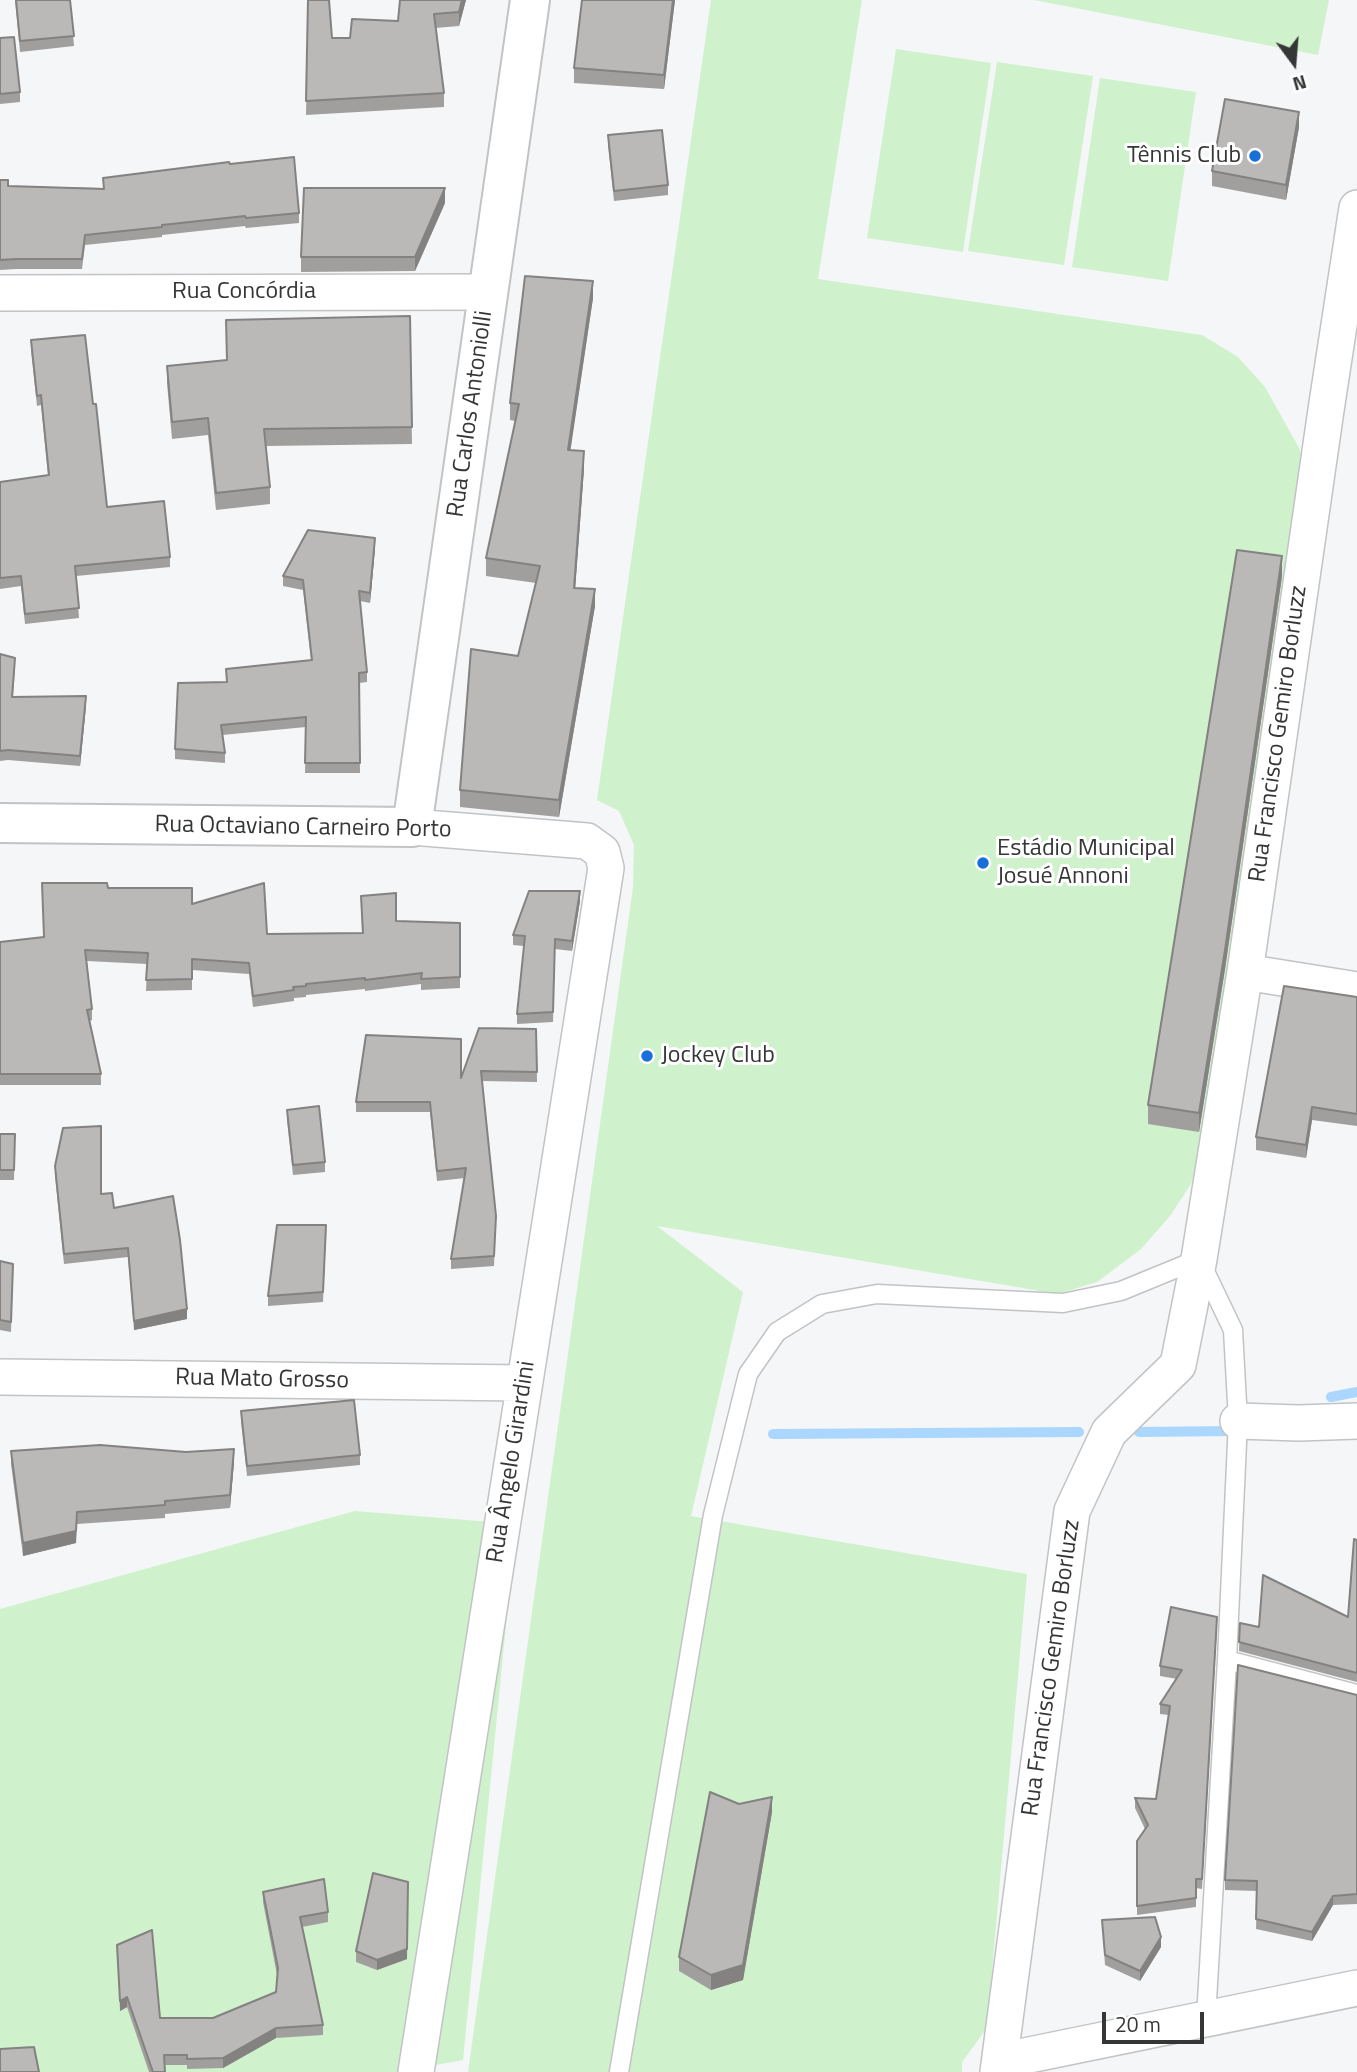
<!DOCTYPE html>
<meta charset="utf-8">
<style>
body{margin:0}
#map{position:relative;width:1357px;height:2072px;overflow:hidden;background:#f4f6f8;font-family:"Titillium Web",sans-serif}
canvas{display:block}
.north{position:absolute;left:1259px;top:28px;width:70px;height:70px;-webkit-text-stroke:5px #fff;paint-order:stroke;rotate:164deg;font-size:19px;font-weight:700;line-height:28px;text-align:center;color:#353636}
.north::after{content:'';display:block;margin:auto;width:24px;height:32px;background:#353636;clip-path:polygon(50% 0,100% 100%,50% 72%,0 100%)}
.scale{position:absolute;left:1102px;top:2012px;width:102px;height:32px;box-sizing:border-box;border:4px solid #353636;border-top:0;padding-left:9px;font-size:21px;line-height:24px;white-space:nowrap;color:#353636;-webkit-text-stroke:5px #fff;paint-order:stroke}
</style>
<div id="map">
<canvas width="1357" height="2072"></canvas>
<div class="north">N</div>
<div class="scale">20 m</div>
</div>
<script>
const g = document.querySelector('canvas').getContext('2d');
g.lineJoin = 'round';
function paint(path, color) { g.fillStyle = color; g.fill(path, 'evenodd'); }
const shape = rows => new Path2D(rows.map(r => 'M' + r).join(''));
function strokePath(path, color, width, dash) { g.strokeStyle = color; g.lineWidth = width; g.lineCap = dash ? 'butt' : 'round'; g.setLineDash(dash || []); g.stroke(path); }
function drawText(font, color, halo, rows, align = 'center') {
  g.font = font + ' "Titillium Web",sans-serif'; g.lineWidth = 6; g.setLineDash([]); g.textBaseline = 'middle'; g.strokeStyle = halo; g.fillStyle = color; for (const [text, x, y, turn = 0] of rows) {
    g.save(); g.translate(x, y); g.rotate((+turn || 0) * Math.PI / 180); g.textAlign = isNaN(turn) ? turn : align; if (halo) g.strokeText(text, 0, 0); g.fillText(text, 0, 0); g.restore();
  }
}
const green = shape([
 [711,0,862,0,818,279,1202,335,1238,357,1265,387,1299,448,1306,471,1205,1133,1191,1184,1170,1216,1141,1249,1097,1282,1058,1294,657,1226,743,1292,691,1516,1027,1574,987,2028,962,2062,962,2072,468,2072,633,887,634,845,619,811,597,800],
 [1034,0,1329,0,1318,55],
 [896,49,991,63,963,252,867,238],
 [997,62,1093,76,1064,265,968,251],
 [1100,78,1196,92,1168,281,1072,267],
 [355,1511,516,1524,463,2060,398,2072,0,2072,0,1609]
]);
const stream = shape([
 [1331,1397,1357,1392],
 [1139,1432,1235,1431],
 [773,1434,1079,1432]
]);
const lane = shape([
 [1227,1660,1357,1694],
 [619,2072,713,1515,748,1374,777,1332,822,1304,877,1294,1063,1303,1121,1291,1199,1259,1233,1330,1238,1421,1227,1660,1206,2018]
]);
const street = shape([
 [0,293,488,292],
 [412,827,587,841,602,852,606,868,416,2072],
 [1245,972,1357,990],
 [0,1377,524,1383],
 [1238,1421,1299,1423,1357,1421],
 [1000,2061,1357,1988],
 [998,2072,1072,1511,1109,1432,1178,1365,1199,1259,1245,972,1326,410,1357,208]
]);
const secondary = shape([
 [0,823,412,827,530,0]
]);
const wall = shape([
 [15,0,70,0,74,46,20,52],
 [308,0,332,38,350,38,398,21,400,0,466,0,459,26,435,28,444,93,444,107,306,115],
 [582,0,675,0,664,89,574,83,574,68],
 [0,38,20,92,20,102,0,104],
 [1299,127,1286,200,1212,186,1212,171],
 [608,135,668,185,668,195,614,201,608,145],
 [230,164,299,213,299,223,246,228,245,226,162,235,162,237,85,245,82,269,16,269,0,270,0,180,8,186,103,188,103,178],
 [445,203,415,271,301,272,301,257],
 [593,298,570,450,584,469,575,588,595,606,559,817,460,807,460,790,518,656,536,583,486,576,486,558,515,421,510,420,510,403],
 [410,316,412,444,266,446,270,487,270,504,216,510,208,435,172,439,167,383,167,366,227,360],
 [31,340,93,404,107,507,170,557,170,567,76,576,79,618,25,624,21,586,0,589,0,482,48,475,41,405,37,406,31,350],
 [375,548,370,603,360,601,367,672,367,682,359,683,360,773,305,773,306,727,222,735,225,753,225,763,175,759,175,749,226,682,226,669,311,660,303,590,283,586,283,576],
 [1282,576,1225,969,1199,1132,1148,1124,1148,1105],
 [0,654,15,668,13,697,86,706,80,766,8,760,0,761],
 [42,883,108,888,192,904,267,934,362,933,361,896,396,921,460,923,460,988,421,990,421,984,365,991,365,989,306,995,306,997,294,998,294,1001,253,1007,249,974,192,970,192,990,146,991,147,964,87,961,92,1009,92,1020,90,1021,101,1074,101,1085,0,1085,0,942,44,937],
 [580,901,572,951,555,949,553,1022,517,1024,517,1014,524,946,513,945,513,935],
 [1357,997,1357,1126,1312,1120,1306,1158,1256,1150,1256,1137],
 [536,1029,537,1082,482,1081,496,1216,494,1266,451,1269,451,1259,465,1178,437,1181,430,1112,356,1112,356,1102,461,1078],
 [287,1110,325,1162,325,1172,293,1175,287,1120],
 [0,1134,15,1134,14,1180,0,1180],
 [55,1166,101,1194,114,1208,187,1319,134,1330,128,1257,64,1264,55,1176],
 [326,1235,323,1302,268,1306,268,1296],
 [0,1261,13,1264,11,1332,0,1330],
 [241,1411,360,1455,360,1465,247,1476,241,1421],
 [11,1451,234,1462,230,1508,165,1514,165,1518,77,1524,76,1543,23,1556,11,1464],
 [1357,1540,1357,1682,1239,1651,1240,1623,1259,1627,1348,1617],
 [1217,1627,1202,1889,1196,1888,1196,1907,1137,1915,1137,1841,1145,1829,1135,1808,1135,1798,1156,1799,1169,1715,1160,1714,1160,1704,1177,1679,1160,1676,1160,1666],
 [1357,1695,1357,1904,1333,1905,1312,1941,1256,1929,1257,1891,1225,1890,1225,1880,1355,1696],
 [739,1804,772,1812,743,1980,711,1990,679,1971,679,1957],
 [263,1892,328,1912,328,1922,302,1927,323,2025,323,2035,276,2038,223,2068,187,2069,187,2065,165,2065,165,2072,149,2072,127,2007,120,2011,117,1945,160,2018,213,2018,276,1992,277,1975,263,1902],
 [1102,1920,1161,1947,1140,1981,1105,1965],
 [356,1951,407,1959,377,1970,356,1962]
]);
const shadedWall = shape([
 [462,0,466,0,459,26,459,12],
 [673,0,675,0,664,89,664,75],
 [1299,112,1299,127,1286,200,1286,185],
 [445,188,445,203,415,271,415,257],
 [593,281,593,298,568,467,568,450],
 [584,451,584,469,574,605,574,588],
 [375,538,375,548,370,603,370,593],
 [1282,556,1282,576,1225,969,1199,1132,1199,1113],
 [595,589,595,606,559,817,559,800],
 [86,696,86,706,80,766,80,756],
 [580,891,580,901,572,951,572,941],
 [1312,1107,1312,1120,1306,1158,1306,1145],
 [187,1309,187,1319,134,1330,134,1321],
 [234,1449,234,1462,230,1508,230,1495],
 [77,1512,76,1543,23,1556,23,1543],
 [772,1797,772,1812,743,1980,711,1990,711,1975],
 [408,1882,407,1959,377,1970,377,1960],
 [1333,1896,1333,1905,1312,1941,1312,1932],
 [1161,1937,1161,1947,1140,1981,1140,1971],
 [127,1997,127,2007,120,2011,120,2001],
 [276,2028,276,2038,223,2068,223,2058]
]);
const building = shape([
 [16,0,70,0,74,36,20,41,16,0],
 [308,0,329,0,332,38,350,38,352,19,398,21,400,0,462,0,459,12,434,14,444,93,306,101,308,0],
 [582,0,673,0,664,75,574,68,582,0],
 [14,37,20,92,0,94,0,38,14,37],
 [1225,99,1299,112,1286,185,1212,171,1225,99],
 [662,130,668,185,614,191,608,135,662,130],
 [294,157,299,213,246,218,245,216,162,225,162,227,85,235,82,259,16,259,0,260,0,180,8,180,8,186,104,189,103,178,229,162,230,164,294,157],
 [304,188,445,188,415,257,301,257,304,188],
 [525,276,593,281,568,450,584,451,574,588,595,589,559,800,460,790,471,649,518,656,540,566,486,558,519,404,510,403,525,276],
 [410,316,412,427,264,429,270,487,216,493,208,418,172,422,167,366,227,360,226,320,410,316],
 [85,335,93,404,96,404,107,507,164,501,170,557,75,566,79,608,25,614,21,576,0,578,0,482,49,475,41,395,37,396,31,340,85,335],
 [308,530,375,538,370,593,359,591,367,672,359,673,360,763,305,763,306,717,221,725,225,753,175,749,178,683,227,682,226,669,312,660,303,580,283,576,308,530],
 [1237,550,1282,556,1225,950,1199,1113,1148,1105,1237,550],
 [0,654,15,658,12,697,86,696,80,756,8,750,0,751,0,654],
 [42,883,107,883,108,888,192,888,192,904,264,883,267,934,363,933,361,896,396,893,396,921,460,923,460,977,421,979,422,973,365,980,365,978,306,984,306,986,293,987,294,990,253,996,249,963,192,959,192,979,146,980,148,953,85,950,92,1009,87,1010,101,1074,0,1074,0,942,44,937,42,883],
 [529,891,580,891,572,941,555,939,553,1012,517,1014,525,936,513,935,529,891],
 [1284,986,1357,997,1357,1114,1312,1107,1306,1145,1256,1137,1284,986],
 [479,1028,536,1029,537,1072,481,1071,496,1216,494,1256,451,1259,466,1168,437,1171,430,1102,356,1102,366,1035,461,1039,461,1078,479,1028],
 [319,1106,325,1162,293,1165,287,1110,319,1106],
 [101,1126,101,1194,112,1193,114,1208,173,1196,180,1240,187,1309,134,1321,128,1248,64,1254,55,1166,63,1128,101,1126],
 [0,1134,15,1134,14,1170,0,1170,0,1134],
 [277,1225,326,1225,323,1292,268,1296,277,1225],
 [0,1261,13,1264,11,1322,0,1320,0,1261],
 [354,1400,360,1455,247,1466,241,1411,354,1400],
 [100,1445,186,1452,234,1449,230,1495,165,1501,165,1505,77,1512,76,1531,23,1543,11,1451,100,1445],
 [1354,1539,1357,1540,1357,1673,1239,1642,1240,1623,1259,1627,1263,1575,1348,1617,1354,1539],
 [1171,1607,1217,1617,1202,1879,1196,1879,1196,1898,1137,1906,1137,1841,1148,1825,1135,1798,1156,1799,1170,1706,1160,1704,1182,1670,1160,1666,1171,1607],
 [1238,1665,1357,1695,1357,1894,1333,1896,1312,1932,1256,1919,1257,1881,1225,1880,1238,1665],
 [710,1792,739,1804,772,1797,743,1965,711,1975,679,1957,710,1792],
 [373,1873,408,1882,407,1949,377,1960,356,1951,373,1873],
 [324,1879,328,1912,300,1917,323,2025,276,2028,223,2058,187,2059,187,2055,164,2055,165,2072,153,2072,127,1997,120,2001,117,1945,152,1930,160,2018,213,2018,276,1992,278,1968,263,1892,324,1879],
 [1155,1917,1161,1937,1140,1971,1105,1955,1102,1920,1155,1917],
 [34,2047,39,2072,0,2072,0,2049,34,2047]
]);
const markers = [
 [1255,156,7,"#196fd8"],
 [983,863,7,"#196fd8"],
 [647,1056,7,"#196fd8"]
];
const poiNames = [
 ["Tênnis Club",1241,156,"right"],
 ["Estádio Municipal",997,849],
 ["Josué Annoni",997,877],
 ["Jockey Club",661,1056]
];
const streetNames = [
 ["Rua Concórdia",244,292],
 ["Rua Carlos Antoniolli",471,414,-82],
 ["Rua Francisco Gemiro Borluzz",1279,734,-82],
 ["Rua Octaviano Carneiro Porto",303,828,1],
 ["Rua Mato Grosso",262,1380,1],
 ["Rua Ângelo Girardini",512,1462,-81],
 ["Rua Francisco Gemiro Borluzz",1052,1668,-82]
];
paint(green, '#cff2cc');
strokePath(stream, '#abd6fd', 10);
strokePath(lane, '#c2c3c5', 21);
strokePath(street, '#c2c3c5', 38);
strokePath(secondary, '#c2c3c5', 42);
strokePath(lane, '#fff', 18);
strokePath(street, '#fff', 35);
strokePath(secondary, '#fff', 38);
paint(wall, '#a19f9d');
paint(shadedWall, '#838280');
paint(building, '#bbb9b7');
strokePath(building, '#838280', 2);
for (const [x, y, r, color] of markers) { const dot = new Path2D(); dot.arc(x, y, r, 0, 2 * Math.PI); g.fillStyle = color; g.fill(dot); strokePath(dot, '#fff', 2.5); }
drawText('24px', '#353636', '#fff', poiNames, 'left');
drawText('24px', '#353636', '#fff', streetNames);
</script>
